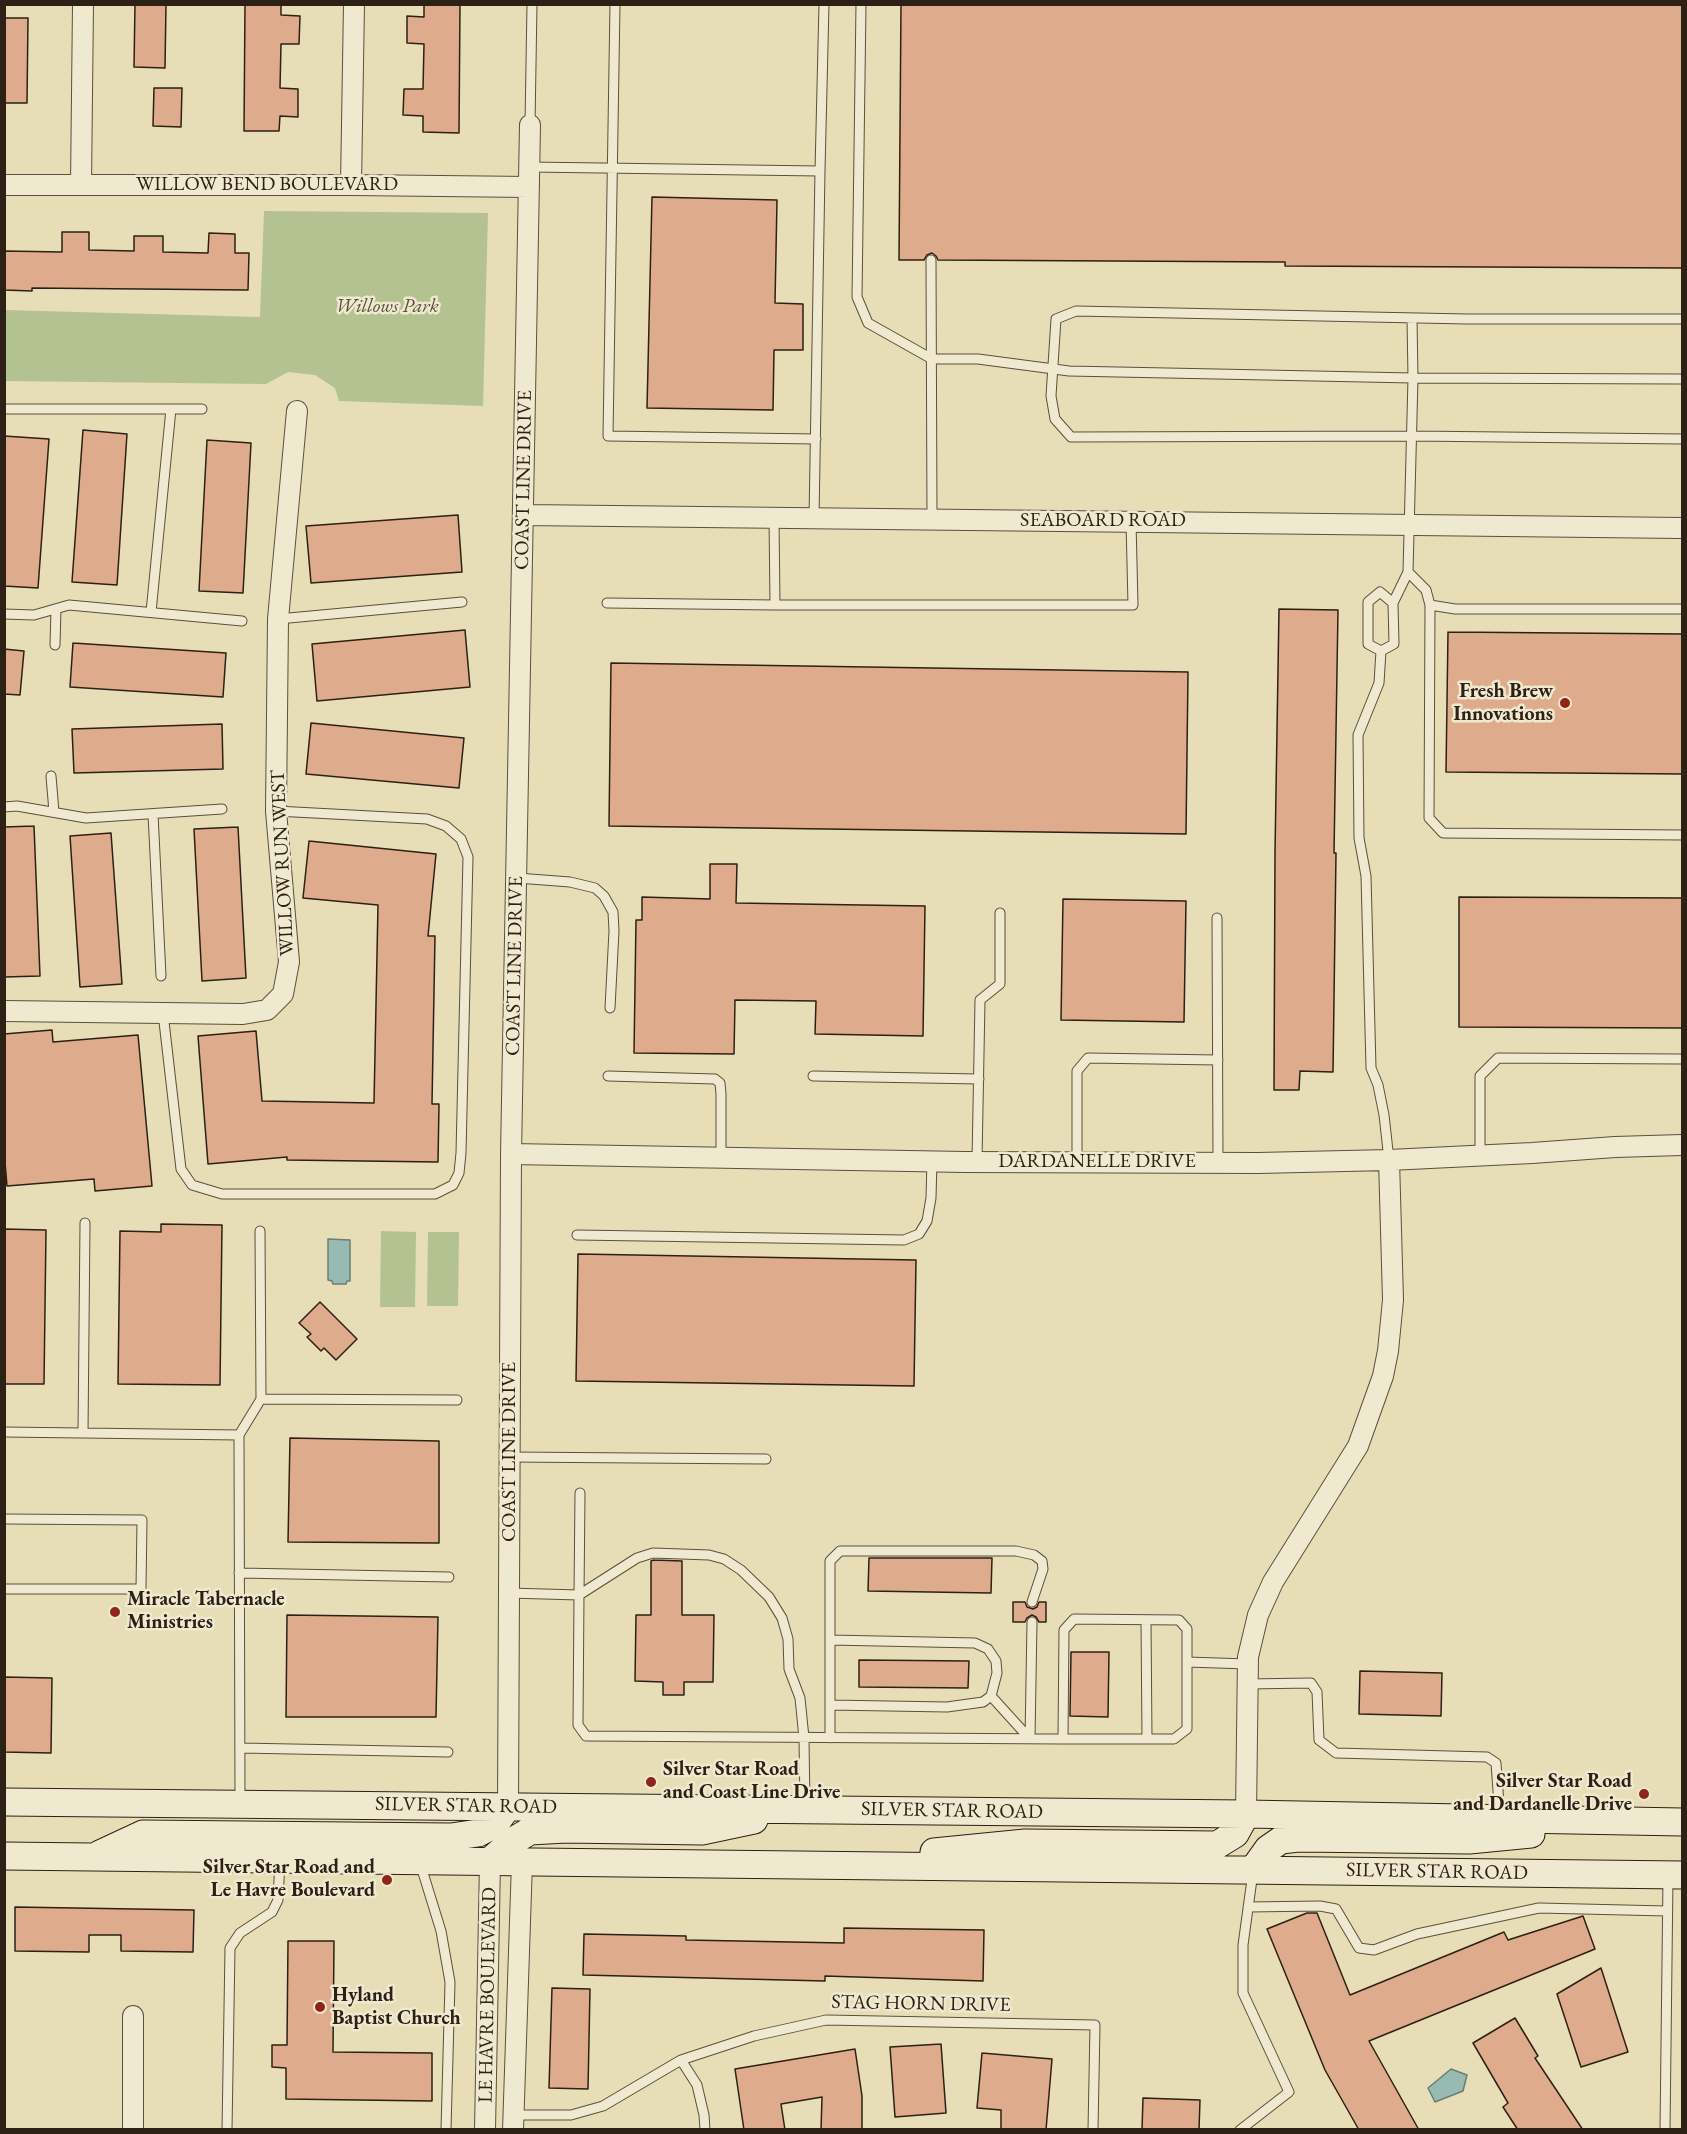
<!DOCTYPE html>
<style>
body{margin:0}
#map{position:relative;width:1687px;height:2134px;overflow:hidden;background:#e7ddb7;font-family:"EB Garamond",serif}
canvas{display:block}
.frame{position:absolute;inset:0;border:6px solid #2d2014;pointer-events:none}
</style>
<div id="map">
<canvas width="1687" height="2134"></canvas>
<div class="frame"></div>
</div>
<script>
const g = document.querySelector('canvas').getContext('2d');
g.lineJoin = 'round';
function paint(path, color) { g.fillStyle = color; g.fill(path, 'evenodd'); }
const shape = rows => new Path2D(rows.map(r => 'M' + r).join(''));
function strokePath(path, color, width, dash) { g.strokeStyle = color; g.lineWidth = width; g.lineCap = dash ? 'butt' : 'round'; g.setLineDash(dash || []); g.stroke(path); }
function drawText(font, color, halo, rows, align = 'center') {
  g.font = font + ' "EB Garamond",serif'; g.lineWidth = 5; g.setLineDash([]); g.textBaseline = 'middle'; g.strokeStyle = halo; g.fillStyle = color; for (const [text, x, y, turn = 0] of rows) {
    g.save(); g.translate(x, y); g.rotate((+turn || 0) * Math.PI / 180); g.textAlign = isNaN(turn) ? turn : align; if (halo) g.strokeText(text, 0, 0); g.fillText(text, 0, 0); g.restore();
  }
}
const green = shape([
 [264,211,488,213,483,406,339,401,335,388,315,375,288,372,266,384,5,381,5,310,260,317],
 [381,1231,416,1232,415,1307,380,1307],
 [428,1232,459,1232,458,1306,427,1306]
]);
const water = shape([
 [328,1239,350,1240,350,1281,347,1281,346,1284,333,1284,332,1281,328,1280,328,1239],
 [1451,2069,1467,2075,1463,2091,1435,2102,1428,2088,1451,2069]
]);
const building = shape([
 [135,4,166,4,165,68,134,67,135,4],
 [245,4,281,4,281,15,300,16,299,44,281,44,280,88,298,89,298,117,280,116,279,131,244,131,245,4],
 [424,4,460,4,459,133,423,132,423,116,403,115,404,89,423,89,424,44,407,43,407,16,424,17,424,4],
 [901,4,1683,4,1683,268,1285,266,1285,262,938,260,936,256,932,253,927,255,924,260,899,260,901,4],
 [4,18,28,18,27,103,4,103,4,18],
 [154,88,182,88,181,127,153,126,154,88],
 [652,197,777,200,775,303,803,304,803,350,774,350,773,410,647,408,652,197],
 [62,232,89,232,89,250,134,251,134,236,163,236,163,252,208,253,209,233,235,234,235,253,249,253,248,290,32,288,32,291,4,290,4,251,62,252,62,232],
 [83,430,127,434,117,585,72,582,83,430],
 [4,436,49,439,38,588,4,586,4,436],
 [207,440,251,443,243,593,199,591,207,440],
 [458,515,462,572,311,583,306,526,458,515],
 [1279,609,1338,610,1334,853,1336,853,1333,1072,1300,1071,1299,1090,1274,1090,1275,852,1279,609],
 [465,630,470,687,317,701,312,644,465,630],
 [1448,632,1683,634,1683,774,1446,772,1448,632],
 [73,643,226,653,223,697,70,687,73,643],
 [4,649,24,651,20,695,4,694,4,649],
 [611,663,1188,672,1186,834,609,826,611,663],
 [311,723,464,738,459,788,306,774,311,723],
 [222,724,223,769,74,773,72,729,222,724],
 [34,826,40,976,4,977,4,827,34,826],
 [238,827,246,978,202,981,194,829,238,827],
 [111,833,122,984,80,987,70,836,111,833],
 [309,841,436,854,428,936,435,936,432,1104,439,1104,438,1162,287,1160,287,1157,208,1164,198,1036,256,1031,262,1101,374,1103,378,905,303,898,309,841],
 [710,864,737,864,736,903,925,906,923,1036,815,1034,816,1001,735,1000,734,1054,634,1053,636,920,642,920,642,897,710,899,710,864],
 [1459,897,1683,898,1683,1028,1459,1027,1459,897],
 [1063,899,1186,901,1184,1022,1061,1020,1063,899],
 [52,1030,53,1042,138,1035,152,1186,95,1191,94,1179,7,1186,4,1150,4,1034,52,1030],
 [161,1224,222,1225,220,1385,118,1384,120,1231,161,1232,161,1224],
 [4,1229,46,1230,44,1384,4,1384,4,1229],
 [578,1254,916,1260,914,1386,576,1381,578,1254],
 [320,1302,357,1339,336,1360,324,1348,321,1351,307,1337,311,1334,299,1323,320,1302],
 [290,1438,439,1441,439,1543,288,1542,290,1438],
 [869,1558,992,1558,991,1593,868,1591,869,1558],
 [654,1560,682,1561,682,1615,714,1615,713,1682,684,1682,684,1695,663,1695,663,1682,635,1681,636,1615,651,1615,651,1561,654,1560],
 [1013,1602,1025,1602,1027,1607,1033,1609,1037,1607,1039,1602,1046,1602,1046,1622,1039,1622,1036,1617,1032,1615,1027,1618,1025,1622,1013,1622,1013,1602],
 [287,1615,438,1617,436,1717,286,1717,287,1615],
 [1071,1652,1109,1652,1108,1717,1070,1716,1071,1652],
 [859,1660,969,1661,968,1688,859,1687,859,1660],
 [1360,1671,1442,1673,1441,1716,1359,1714,1360,1671],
 [4,1677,52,1678,51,1753,4,1752,4,1677],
 [15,1907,194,1910,193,1952,121,1951,121,1935,89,1935,89,1952,15,1951,15,1907],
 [1307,1913,1317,1913,1350,1995,1504,1932,1508,1940,1583,1916,1595,1949,1369,2041,1419,2130,1359,2130,1325,2070,1267,1929,1307,1913],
 [844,1928,984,1930,983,1981,825,1976,825,1981,583,1975,584,1934,686,1936,686,1940,844,1943,844,1928],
 [288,1941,334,1941,333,2052,432,2053,432,2101,286,2099,286,2068,272,2067,272,2045,287,2045,288,1941],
 [1601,1968,1628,2052,1581,2067,1557,1994,1601,1968],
 [552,1988,590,1989,588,2089,549,2088,552,1988],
 [1515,2018,1538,2056,1535,2058,1583,2130,1518,2130,1503,2107,1508,2103,1473,2043,1515,2018],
 [941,2044,946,2113,895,2117,890,2047,941,2044],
 [855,2049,862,2096,862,2130,821,2130,822,2097,781,2104,785,2130,744,2130,735,2069,855,2049],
 [982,2053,1052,2059,1046,2130,1001,2130,1001,2110,977,2108,982,2053],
 [1143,2098,1200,2100,1199,2130,1142,2130,1143,2098]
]);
const service = shape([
 [615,4,608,436,816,439],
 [861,4,857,297,868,323,932,359,978,359,1069,371,1413,378,1682,379],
 [530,125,532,4],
 [529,167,820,171,814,518],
 [820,171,824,4],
 [931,260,932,520],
 [1412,318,1413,378,1408,572,1426,590,1430,605,1455,609,1682,609],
 [1682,319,1467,319,1076,311,1056,319,1051,396,1055,419,1071,437,1412,436,1682,439],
 [4,409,202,409],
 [774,518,775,605,1133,605,1131,522],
 [607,603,775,605],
 [1430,605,1429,818,1443,833,1682,835],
 [151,612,171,409],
 [4,614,34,615,69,605,242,621],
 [278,619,462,602],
 [55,645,56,609],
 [1381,651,1368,644,1368,602,1380,592,1393,603],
 [51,776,54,812],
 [4,807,17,806,86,818,222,809],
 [153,814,161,976],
 [517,878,570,882,595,888,604,896,613,912,614,931,610,1008],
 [1217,918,1218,1163],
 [163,1013,181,1169,192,1185,222,1194,435,1194,453,1185,459,1173,461,1153,468,857,461,839,446,826,427,819,276,811],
 [608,1076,715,1079,720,1083,721,1094,721,1157],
 [813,1076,979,1079],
 [1480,1156,1480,1076,1498,1058,1682,1059],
 [1389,1160,1384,1115,1378,1085,1371,1068,1366,876,1359,838,1358,735,1379,683,1381,651,1394,644,1393,603,1408,572],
 [977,1161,980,1000,1000,984,1000,913],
 [1077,1162,1077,1071,1088,1058,1218,1060],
 [260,1231,261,1399],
 [577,1235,904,1240,919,1234,927,1221,931,1198,932,1161],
 [4,1432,239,1435,240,1801],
 [83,1433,85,1223],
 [239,1435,261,1399,457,1400],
 [510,1457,766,1459],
 [4,1519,142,1520,141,1589,4,1589],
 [239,1573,449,1577],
 [509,1593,579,1595,578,1725,586,1736,1063,1739,1174,1739,1187,1729,1187,1629,1179,1620,1074,1619,1064,1630,1063,1739],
 [579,1595,637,1558,653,1553,709,1555,724,1559,741,1570,769,1597,782,1618,788,1639,789,1669,800,1698,804,1738,805,1807],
 [579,1595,580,1493],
 [1146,1620,1147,1739],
 [830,1640,975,1643,988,1649,996,1661,997,1673,991,1696,983,1702,947,1707,830,1705],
 [1187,1662,1248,1664],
 [1247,1684,1311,1683,1317,1692,1319,1740,1336,1753,1487,1757,1496,1763,1500,1818],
 [991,1696,1030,1739],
 [830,1738,830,1561,840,1551,1016,1551,1034,1555,1042,1561,1043,1569,1032,1602],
 [1030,1739,1032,1622],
 [240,1748,448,1752],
 [420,1863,441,1931,450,1982,446,2130],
 [1248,1907,1320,1906,1336,1909,1359,1948,1374,1950,1417,1934,1539,1908,1667,1911],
 [681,2060,697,2085,704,2115,705,2130],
 [514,2115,571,2115,603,2106,681,2060,754,2036,826,2020,1095,2025,1093,2130],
 [227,2130,230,1948,240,1933,272,1912,278,1900,280,1860],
 [1240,2130,1289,2092,1243,1993,1243,1945,1253,1872],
 [1665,2130,1668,1877]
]);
const minor = shape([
 [4,185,351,185,529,187],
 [81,185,83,4],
 [351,185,354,4],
 [524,515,1682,528],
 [4,1011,243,1014,267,1010,283,994,289,962,276,811,278,619,297,411],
 [511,1154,965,1162,1258,1163,1389,1160,1532,1153,1615,1147,1682,1145],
 [508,1806,511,1154,530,125],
 [1246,1814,1248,1657,1258,1615,1273,1582,1358,1446,1383,1376,1388,1351,1393,1300,1389,1160],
 [133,2016,133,2130],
 [485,2130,490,1861],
 [513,2130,522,1862]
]);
const secondary = shape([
 [4,1802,1246,1814,1682,1822],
 [934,1852,1025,1843,1217,1845,1235,1834,1246,1814],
 [100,1854,143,1834,451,1837,478,1833,495,1824,508,1806],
 [4,1856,1682,1875],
 [490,1861,513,1841,530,1831,566,1829,702,1831,754,1820],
 [1253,1870,1268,1849,1281,1840,1298,1838,1469,1840,1531,1834]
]);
const markers = [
 [1565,703,6,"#8f2418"],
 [115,1612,6,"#8f2418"],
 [651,1782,6,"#8f2418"],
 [1644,1794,6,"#8f2418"],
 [387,1880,6,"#8f2418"],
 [320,2007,6,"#8f2418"]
];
const streetNames = [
 ["WILLOW BEND BOULEVARD",267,185],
 ["COAST LINE DRIVE",524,480,-89],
 ["SEABOARD ROAD",1103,521],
 ["WILLOW RUN WEST",283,863,-93],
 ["COAST LINE DRIVE",515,966,-89],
 ["DARDANELLE DRIVE",1097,1162],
 ["COAST LINE DRIVE",510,1452,-90],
 ["SILVER STAR ROAD",466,1806,1],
 ["SILVER STAR ROAD",952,1811,1],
 ["SILVER STAR ROAD",1437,1872,1],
 ["LE HAVRE BOULEVARD",488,1995,-89],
 ["STAG HORN DRIVE",921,2004,1]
];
const parkNames = [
 ["Willows Park",387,307]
];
const poiNames = [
 ["Fresh Brew",1553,692],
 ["Innovations",1553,715],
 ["Miracle Tabernacle",127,1600,"left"],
 ["Ministries",127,1623,"left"],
 ["Silver Star Road",663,1770,"left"],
 ["and Coast Line Drive",663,1793,"left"],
 ["Silver Star Road",1632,1782],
 ["and Dardanelle Drive",1632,1805],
 ["Silver Star Road and",375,1868],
 ["Le Havre Boulevard",375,1891],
 ["Hyland",332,1996,"left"],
 ["Baptist Church",332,2019,"left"]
];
paint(green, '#b3c290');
paint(water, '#97bbb3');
strokePath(water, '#6d7d73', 1.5);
paint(building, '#dfab8d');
strokePath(building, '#2d2014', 1.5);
strokePath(service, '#5c4f3d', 11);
strokePath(minor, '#5c4f3d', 22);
strokePath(secondary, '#2d2014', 29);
strokePath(service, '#efe9d0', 9);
strokePath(minor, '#efe9d0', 20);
strokePath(secondary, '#efe9d0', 27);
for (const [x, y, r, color] of markers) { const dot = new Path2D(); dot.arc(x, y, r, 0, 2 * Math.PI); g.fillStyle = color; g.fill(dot); strokePath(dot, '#efe9d0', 2); }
drawText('20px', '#2d2014', '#efe9d0', streetNames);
drawText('italic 20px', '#555139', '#efe9d0', parkNames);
drawText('bold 20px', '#2d2014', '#efe9d0', poiNames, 'right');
</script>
